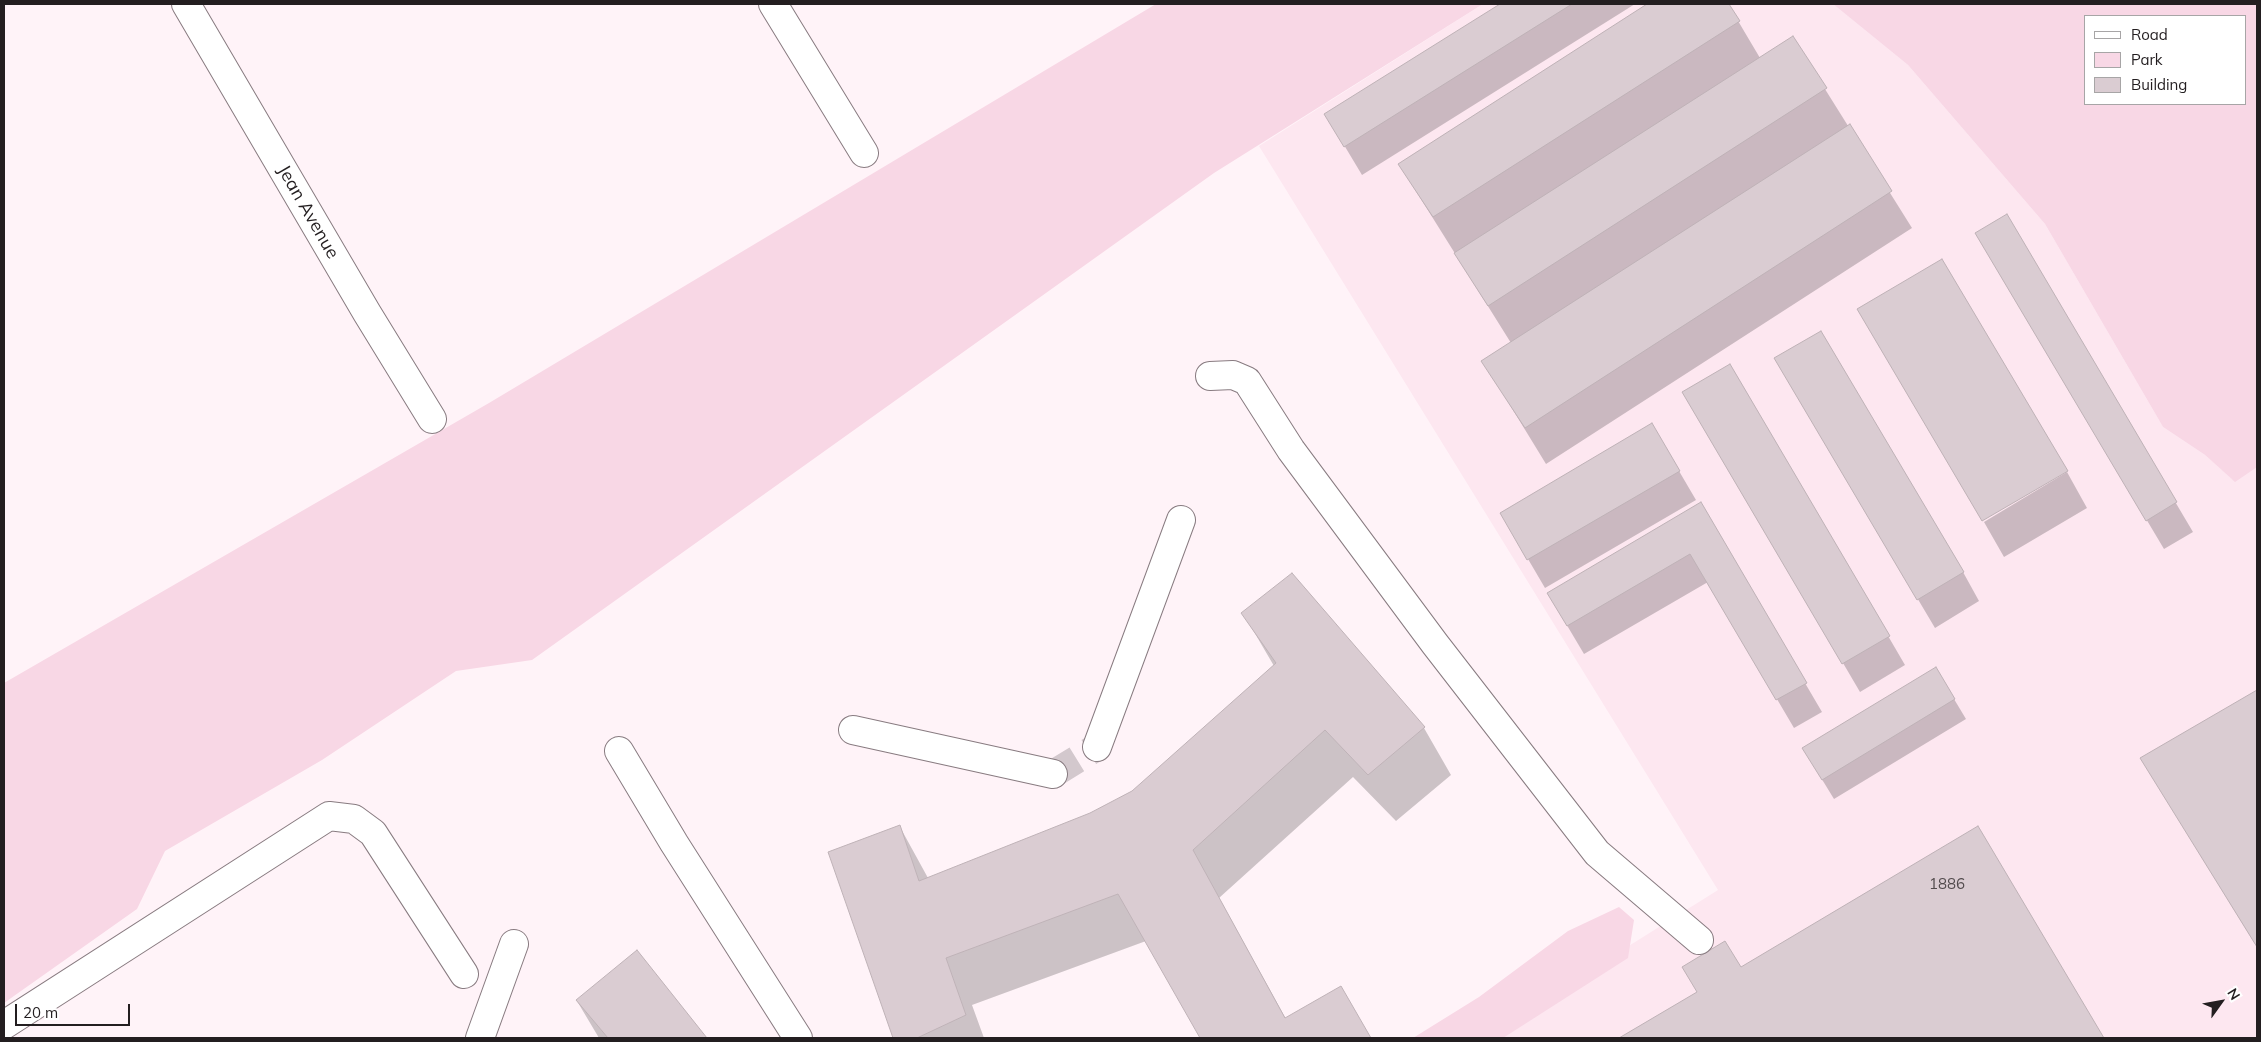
<!DOCTYPE html>
<style>
body{margin:0}
#map{position:relative;width:2261px;height:1042px;overflow:hidden;background:#fff3f8;font-family:Mulish,sans-serif}
canvas{display:block}
.frame{position:absolute;inset:0;border:5px solid #231e20;pointer-events:none}
.legend{position:absolute;left:2084px;top:15px;width:162px;height:90px;box-sizing:border-box;background:#fff;border:1px solid #a7a5a6;margin:0;padding:6px 9px;list-style:none;font-size:15px;color:#231e20}
.legend li{display:flex;align-items:center;gap:10px;height:25px}
.legend b{width:25px;border:1px solid #a7a5a6}
.north{position:absolute;left:2196px;top:977px;width:50px;height:50px;-webkit-text-stroke:4px #fff;paint-order:stroke;rotate:58deg;font-size:14px;font-weight:700;line-height:20px;text-align:center;color:#231e20}
.north::after{content:'';display:block;margin:auto;width:18px;height:22px;background:#231e20;clip-path:polygon(50% 0,100% 100%,50% 72%,0 100%)}
.scale{position:absolute;left:15px;top:1004px;width:115px;height:22px;box-sizing:border-box;border:2px solid #231e20;border-top:0;padding-left:6px;font-size:15px;line-height:18px;white-space:nowrap;color:#231e20;-webkit-text-stroke:4px #fff;paint-order:stroke}
</style>
<div id="map">
<canvas width="2261" height="1042"></canvas>
<div class="frame"></div>
<ul class="legend">
<li><b style="height:6px;background:#fff"></b>Road</li>
<li><b style="height:14px;background:#f8d7e5"></b>Park</li>
<li><b style="height:14px;background:#daccd2"></b>Building</li>
</ul>
<div class="north">N</div>
<div class="scale">20 m</div>
</div>
<script>
const g = document.querySelector('canvas').getContext('2d');
g.lineJoin = 'round';
function paint(path, color) { g.fillStyle = color; g.fill(path, 'evenodd'); }
const shape = rows => new Path2D(rows.map(r => 'M' + r).join(''));
function strokePath(path, color, width, dash) { g.strokeStyle = color; g.lineWidth = width; g.lineCap = dash ? 'butt' : 'round'; g.setLineDash(dash || []); g.stroke(path); }
function drawText(font, color, halo, rows, align = 'center') {
  g.font = font + ' Mulish,sans-serif'; g.lineWidth = 5; g.setLineDash([]); g.textBaseline = 'middle'; g.strokeStyle = halo; g.fillStyle = color; for (const [text, x, y, turn = 0] of rows) {
    g.save(); g.translate(x, y); g.rotate((+turn || 0) * Math.PI / 180); g.textAlign = isNaN(turn) ? turn : align; if (halo) g.strokeText(text, 0, 0); g.fillText(text, 0, 0); g.restore();
  }
}
const built = shape([
 [1483,4,1833,4,1908,65,2045,224,2163,427,2205,455,2233,480,1926,4,2257,4,2257,1038,1482,1038,1718,890,1259,146],
 [2085,16,2245,16,2245,104,2085,104]
]);
const green = shape([
 [1156,4,1483,4,1214,173,532,660,456,671,322,760,165,851,137,909,4,1003,4,683,489,403],
 [1833,4,2257,4,2257,467,2235,482,2205,455,2163,427,2045,224,1908,65],
 [2085,16,2245,16,2245,104,2085,104],
 [1619,907,1634,920,1628,958,1503,1038,1413,1038,1479,997,1568,931]
]);
const shadow = shape([
 [1503,4,1635,4,1362,175,1326,115],
 [1649,4,1728,4,1760,58,1793,38,1912,228,1546,464,1483,361,1511,343,1399,164],
 [2006,216,2193,532,2164,549,1993,262],
 [1730,365,1905,665,1860,692,1684,392],
 [1792,387,1963,572,1979,601,1935,628],
 [1652,425,1696,500,1545,588,1501,513],
 [2067,472,2087,508,2004,557,1984,522],
 [1700,504,1822,712,1794,728,1708,582,1584,654,1565,622],
 [1243,613,1424,728,1451,775,1396,821,1353,777,1219,898,1286,1019,1341,988,1370,1038,1202,1038,1146,941,972,1005,984,1038,894,1038,830,853,900,827,928,878,1091,814,1133,792,1274,666],
 [1936,669,1966,719,1834,799,1815,768],
 [2257,691,2257,947,2142,759],
 [1977,828,2103,1038,1622,1038,1740,969],
 [637,952,706,1038,599,1038,577,1001]
]);
const building = shape([
 [1500,4,1572,4,1344,147,1324,114,1500,4],
 [1647,4,1729,4,1740,21,1433,217,1398,164,1647,4],
 [1793,36,1827,88,1488,306,1454,253,1793,36],
 [1850,124,1892,191,1525,428,1481,361,1850,124],
 [2007,214,2177,502,2146,521,1975,233,2007,214],
 [1942,259,2068,471,1982,521,1857,309,1942,259],
 [1821,331,1964,572,1917,600,1774,358,1821,331],
 [1730,364,1890,636,1842,664,1682,392,1730,364],
 [1652,423,1680,471,1527,560,1500,513,1652,423],
 [1701,502,1807,683,1776,700,1690,554,1567,626,1547,593,1701,502],
 [1292,573,1425,727,1368,775,1325,730,1193,850,1285,1018,1341,986,1371,1038,1200,1038,1118,894,946,958,966,1015,917,1038,893,1038,828,852,900,825,919,881,1090,813,1132,791,1276,663,1241,613,1292,573],
 [1936,667,1955,699,1822,780,1802,748,1936,667],
 [2257,690,2257,947,2140,758,2257,690],
 [1978,826,2104,1038,1619,1038,1697,992,1682,967,1725,941,1741,967,1978,826],
 [637,950,707,1038,608,1038,576,1000,637,950]
]);
const minorTunnel = shape([
 [1053,774,1097,747]
]);
const minor = shape([
 [186,4,367,313,432,419],
 [773,4,864,153],
 [1210,376,1233,375,1247,381,1291,450,1435,644,1597,853,1699,940],
 [853,730,1053,774],
 [1097,747,1181,520],
 [619,751,674,843,798,1038],
 [4,1025,329,816,354,819,373,833,464,974],
 [480,1038,514,944]
]);
const numberNames = [
 ["1886",1947,884]
];
const streetNames = [
 ["Jean Avenue",308,212,60]
];
paint(built, '#fde7f0');
paint(green, '#f8d7e5');
paint(shadow, '#0003');
paint(building, '#daccd2');
strokePath(building, '#bfb2b7', 1);
strokePath(minorTunnel, '#d3c8cd', 28, [28, 14]);
strokePath(minor, '#887b80', 30);
strokePath(minor, '#fff', 28);
drawText('15px', '#514a4c', null, numberNames);
drawText('18px', '#231e20', '#fff', streetNames);
</script>
